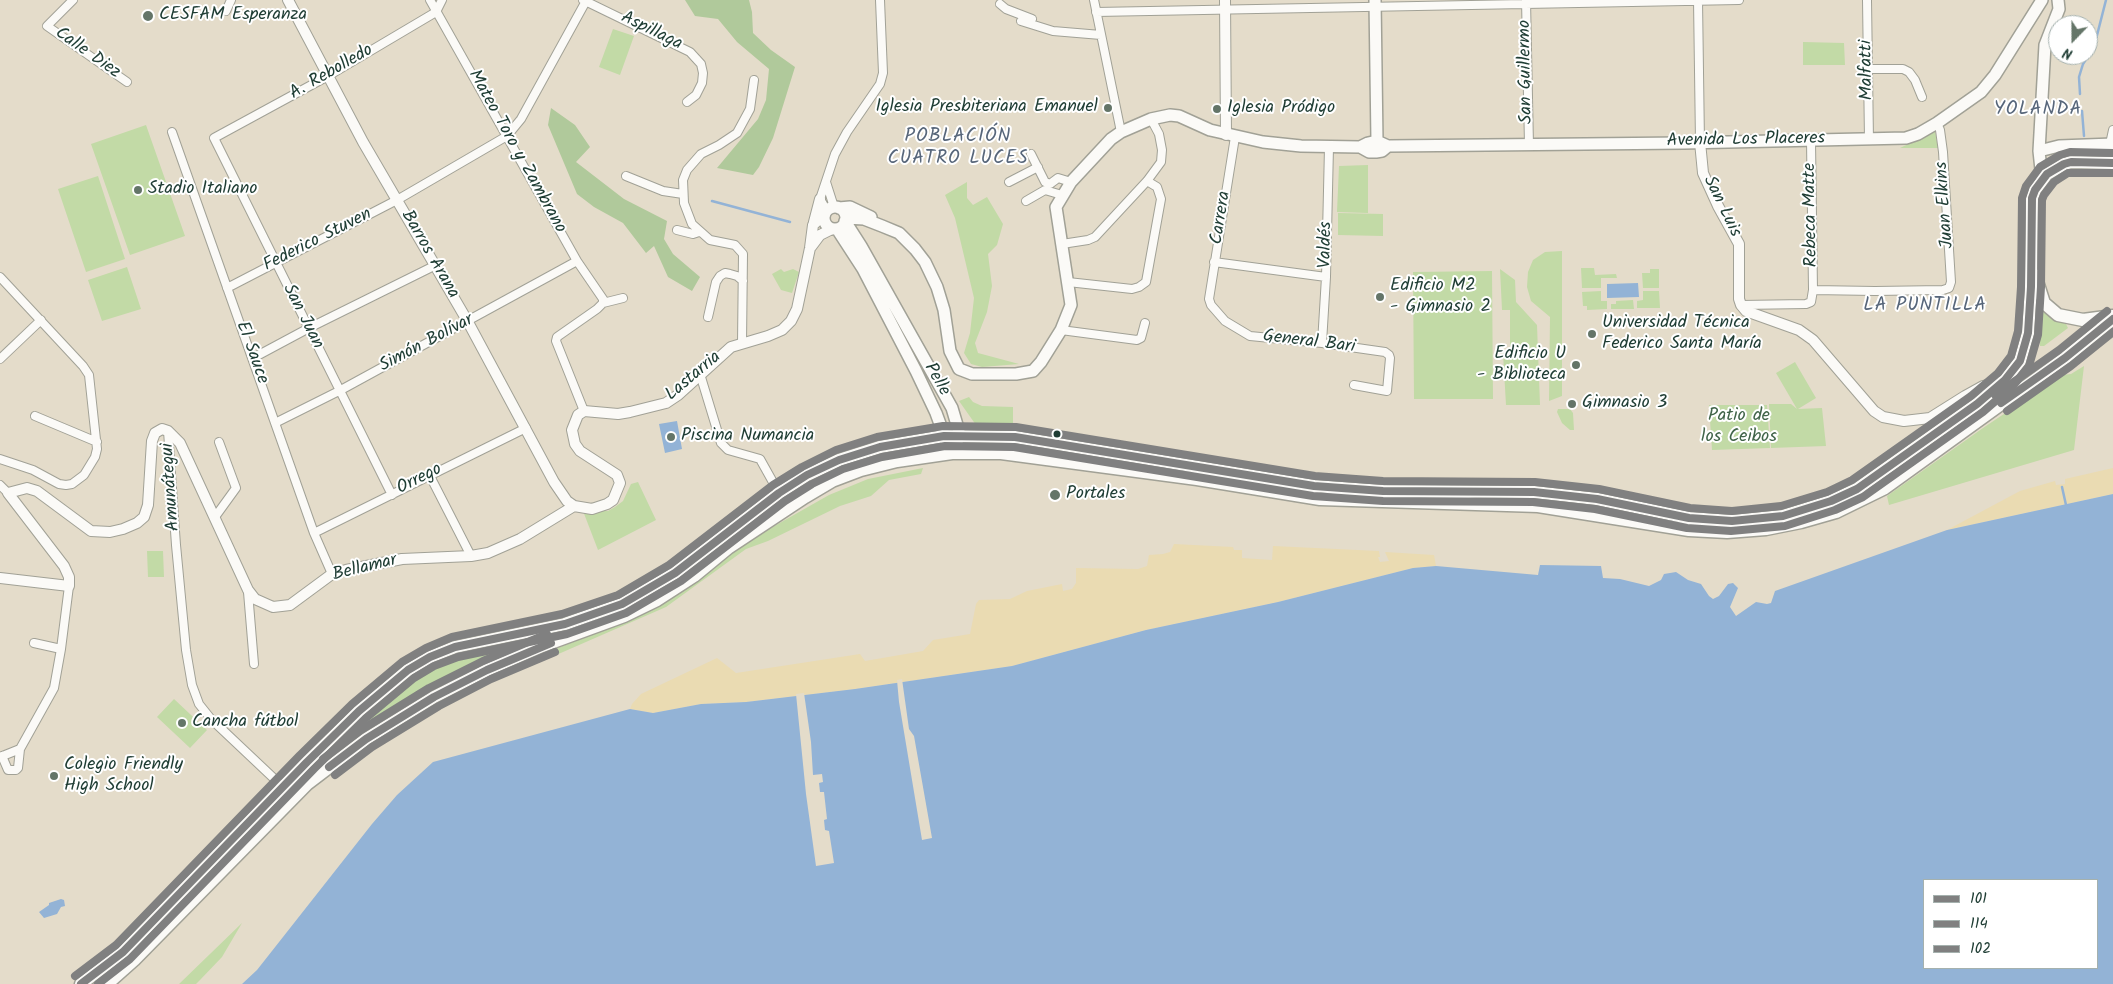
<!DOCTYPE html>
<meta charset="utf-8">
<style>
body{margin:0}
#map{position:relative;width:2113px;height:984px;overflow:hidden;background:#e4dcca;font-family:Kalam,sans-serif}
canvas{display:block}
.legend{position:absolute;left:1923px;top:879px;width:175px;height:90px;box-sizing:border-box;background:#fff;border:1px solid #a5b1ae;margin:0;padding:6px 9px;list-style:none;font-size:15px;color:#1f3d34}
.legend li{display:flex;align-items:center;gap:10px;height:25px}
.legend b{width:25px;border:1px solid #a5b1ae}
.north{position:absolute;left:2048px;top:15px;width:50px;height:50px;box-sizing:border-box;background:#fff;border:1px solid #a5b1ae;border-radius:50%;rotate:202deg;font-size:14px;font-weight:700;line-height:20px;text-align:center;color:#1f3d34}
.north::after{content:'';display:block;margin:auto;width:18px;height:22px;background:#647568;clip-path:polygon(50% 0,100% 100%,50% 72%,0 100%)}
</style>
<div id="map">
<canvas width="2113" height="984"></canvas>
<ul class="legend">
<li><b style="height:6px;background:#808080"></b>101</li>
<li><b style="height:6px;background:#808080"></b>114</li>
<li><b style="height:6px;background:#808080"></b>102</li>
</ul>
<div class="north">N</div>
</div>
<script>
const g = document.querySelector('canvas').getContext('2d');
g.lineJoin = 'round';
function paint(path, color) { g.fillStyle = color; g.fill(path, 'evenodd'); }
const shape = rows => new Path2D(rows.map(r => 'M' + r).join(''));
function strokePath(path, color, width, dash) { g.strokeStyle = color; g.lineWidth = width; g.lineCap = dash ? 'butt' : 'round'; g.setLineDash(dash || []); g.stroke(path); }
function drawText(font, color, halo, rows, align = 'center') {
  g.font = font + ' Kalam,sans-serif'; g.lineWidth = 4; g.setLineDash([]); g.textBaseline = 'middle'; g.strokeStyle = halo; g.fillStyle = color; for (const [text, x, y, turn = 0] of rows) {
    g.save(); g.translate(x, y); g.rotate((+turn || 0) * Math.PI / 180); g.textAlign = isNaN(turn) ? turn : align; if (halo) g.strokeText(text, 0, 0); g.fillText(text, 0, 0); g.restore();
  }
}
const green = shape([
 [613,29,634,36,620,75,599,67],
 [1803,42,1844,43,1845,65,1803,65],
 [146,125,185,236,130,255,91,144],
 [1935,131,1938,148,1900,148],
 [1368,165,1368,213,1337,212,1339,166],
 [98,176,125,259,86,272,58,189],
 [967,182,967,198,973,205,987,197,1003,224,997,245,988,254,992,286,987,312,975,343,978,353,1019,364,982,367,971,364,964,353,970,333,974,298,955,218,945,195],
 [1338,213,1383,214,1383,236,1338,235],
 [1562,251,1562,396,1549,401,1550,317,1531,301,1527,287,1528,272,1533,260,1545,252],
 [127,267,141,309,102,321,88,280],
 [1581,268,1594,268,1595,275,1616,274,1617,278,1601,278,1601,288,1582,288],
 [781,269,784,272,793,269,799,272,792,293,781,290,772,274],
 [1500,269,1515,280,1516,302,1537,325,1540,405,1506,405,1503,353,1510,352,1510,310,1502,310],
 [1650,269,1659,269,1659,288,1643,288,1642,273,1650,273],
 [1492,271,1493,399,1414,399,1413,272],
 [1601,291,1601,301,1607,301,1607,309,1587,310,1587,306,1583,306,1582,292],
 [1643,291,1659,291,1660,308,1637,308,1637,301,1643,300],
 [1633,300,1634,309,1611,309,1611,304,1616,304,1616,301],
 [2043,312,2052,318,2066,324,2068,328,2044,346,2040,346,2040,315],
 [1795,362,1816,398,1798,409,1822,408,1826,446,1771,448,1769,404,1791,404,1797,409,1776,373],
 [2084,366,2074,450,1889,505,1887,496,1983,428,2062,375,2071,374],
 [969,397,973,402,982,406,1013,407,1013,428,976,425,959,401],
 [1709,405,1767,405,1770,448,1712,450],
 [1558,409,1570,409,1573,413,1574,430,1570,430,1562,423,1557,412],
 [923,468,921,474,889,480,871,496,840,506,768,541,746,549,666,607,531,666,508,668,645,613,663,603,748,541,829,495,868,479],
 [638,482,656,520,598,550,583,511,608,511,615,507,623,501,631,484],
 [147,551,163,551,164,577,148,577],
 [540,637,540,640,458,670,413,694,380,714,311,768,310,767,375,704,437,665,466,654],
 [174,699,207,730,190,748,157,717],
 [242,923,222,957,200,980,196,984,179,984]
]);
const forest = shape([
 [685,0,749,0,752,12,753,33,771,50,795,67,773,138,759,167,753,175,717,168,758,119,766,100,769,69,737,42,718,19,695,16],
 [551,108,575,125,590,147,576,162,624,199,667,221,664,239,673,254,700,277,692,291,668,277,654,246,646,253,623,223,594,207,577,194,548,125]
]);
const sand = shape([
 [2113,468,2113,494,1947,530,2020,491,2055,481,2056,485,2065,484,2065,479],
 [1174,544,1233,547,1234,550,1242,550,1242,558,1272,560,1273,546,1379,551,1380,557,1378,557,1380,562,1389,561,1385,552,1434,555,1436,566,1413,568,1278,602,1146,630,1012,666,855,689,746,702,701,704,653,713,630,709,632,704,641,694,717,658,736,673,860,654,865,661,923,651,933,640,970,634,976,604,979,600,1010,599,1027,591,1062,584,1063,591,1072,589,1076,583,1076,568,1138,569,1147,566,1149,555,1163,554,1170,552]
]);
const water = shape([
 [1638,283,1639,297,1607,298,1607,284],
 [677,421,682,449,665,453,659,424],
 [2113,494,2113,984,242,984,257,970,372,824,397,795,433,762,630,709,653,713,701,704,746,702,855,689,1012,666,1146,630,1278,602,1413,568,1436,566,1538,575,1540,565,1601,566,1603,578,1620,579,1649,586,1661,580,1664,574,1676,572,1688,580,1701,584,1709,596,1713,599,1719,596,1728,584,1733,583,1738,588,1730,607,1736,616,1756,602,1767,604,1771,603,1775,591,1947,530],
 [1924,880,2097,880,2097,968,1924,968],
 [61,899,64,900,65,906,61,907,57,914,44,918,39,912,49,905,49,903]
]);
const pier = shape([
 [902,679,909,729,914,736,932,838,922,840,899,702,897,680],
 [804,693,811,742,813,775,822,774,823,782,819,783,820,792,824,792,827,819,824,820,825,830,829,831,834,863,816,866,806,794,796,694]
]);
const stream = shape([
 [2080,94,2079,77,2083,64,2094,47,2106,0],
 [2082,111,2084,136],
 [712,201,790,222],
 [2062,487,2066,505]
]);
const minor = shape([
 [73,0,47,26,127,82],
 [430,0,577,261,603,299,603,303],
 [583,0,690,52,701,64,703,73,702,83,696,95,687,102],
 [1094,0,1121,132],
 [1526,0,1529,145],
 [1698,0,1700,142],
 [1867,0,1869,140],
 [1000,4,1006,9,1032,19],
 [226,11,231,0],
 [1096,12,1739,0],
 [1021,21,1053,31,1101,35],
 [1867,69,1903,69,1909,72,1915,80,1922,97],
 [172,132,314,533,332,574],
 [1235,137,1209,299,1211,305,1225,321,1250,336,1322,343,1385,352,1389,355,1390,358,1387,391,1354,385],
 [2110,144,2113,130],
 [1031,154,1045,182,1050,184,1058,178,1071,182],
 [626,176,663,191,683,194],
 [826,182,834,207],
 [1009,182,1038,167],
 [1026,201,1045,190,1062,195],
 [827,211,820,199,835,154,847,132,880,84,883,73,880,0],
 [677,230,693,234,699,232],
 [1062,244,1088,240,1095,237,1147,181,1161,162,1162,150,1159,134,1151,119],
 [1214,262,1326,277],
 [0,277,83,366,89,375,97,449,95,457,84,475,72,484,66,485,59,484,33,470,0,459],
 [1068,282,1132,289,1139,287,1146,282,1161,199,1157,187,1147,181],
 [227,288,397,200,507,136,521,119,586,1],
 [1813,290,1875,291,1943,290,1949,288,1951,282,1943,152,1940,130,1937,123],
 [1741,305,1806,304,1811,302,1813,290,1811,141],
 [708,317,716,282,720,276,725,273,730,274,737,276,743,281],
 [1061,330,1137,340,1141,338,1145,323],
 [742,343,743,254,735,245,710,240,692,224,684,203,683,180,687,170,701,154,719,145,737,133,750,109,754,80],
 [1322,343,1326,277,1329,147],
 [253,358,309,328,434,266],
 [0,359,41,320],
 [700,374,721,443,728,450,760,459,779,493],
 [584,411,556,341,557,337,597,309,603,303,623,298],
 [35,416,97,442],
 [275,423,339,391,577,261],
 [168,431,176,545,186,650,192,685,199,704,211,719,283,787],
 [430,476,471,556],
 [0,485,8,493],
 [392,495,214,138,328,76,436,12,442,0],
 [215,517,236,488,219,442],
 [314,533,526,428],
 [248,592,254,664],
 [34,643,61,649],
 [2,756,8,770,16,770,18,768,20,749],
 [0,757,20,749,54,688,61,649,69,586]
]);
const tertiary = shape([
 [288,0,363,142,468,322,554,482,567,501,574,506,592,509,607,504,613,500,620,483,617,475,580,451,575,444,572,430,578,415,584,411,618,414,630,412,666,403,678,395,731,347,768,336,782,330,791,321,797,309,810,248,813,225,825,214],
 [1225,0,1226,135],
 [1700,142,1703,173,1718,206,1739,244,1739,299,1741,305,1746,311,1799,330,1813,340,1874,411,1883,417,1904,421,1930,418,1965,396,1983,386,2003,381],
 [814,222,820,199],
 [811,247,820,235,832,229],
 [0,578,69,586,69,577,64,566,8,493,27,488,37,491,91,531,110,532,123,529,137,523,144,517,148,505,152,441,155,433,162,429,168,431,180,443,248,590,255,599,273,607,290,605,332,574,346,570,402,559,471,556,488,553,520,539,574,506]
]);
const secondary = shape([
 [1375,0,1377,141],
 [1360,147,1368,143,1377,141,1388,146,1684,143,1906,138,1918,134,1937,123,1981,92,1995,75,2042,0],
 [2039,151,2059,146,2113,144],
 [2042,179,2039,151,2045,45,2059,9,2058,0],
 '824 218a11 11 0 1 1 22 0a11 11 0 1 1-22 0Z',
 [839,208,850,207,871,217],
 [846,218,864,219,882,226,899,233,915,249,925,262,937,287,944,310,950,351,959,369,972,374,1016,374,1033,371,1041,362,1061,330,1071,305,1056,207,1071,182,1111,139,1121,132,1151,119,1170,115,1179,116,1210,130,1263,142,1301,146,1360,147,1369,152,1376,152,1382,151,1388,146],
 [845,221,861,246,952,408,960,435,952,453],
 [837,229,863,269,916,371,936,413,947,443]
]);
const primary = shape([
 [2035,275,2044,303,2058,315,2083,320,2113,316],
 [81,984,123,952,307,762,359,711,408,670,430,657,455,647,565,624,622,604,675,573,779,493,807,475,839,460,880,447,944,436,1015,437,1314,486,1383,491,1534,492,1597,499,1689,518,1732,521,1783,516,1831,501,1857,489,1977,404,2005,380,2020,361,2028,333,2031,287,2032,198,2035,190,2047,174,2064,164,2071,162,2113,163],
 [107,984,134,960,307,784,366,739,434,697,487,670,542,646,624,616,657,600,694,576,728,548,805,497,832,481,861,470,897,461,952,453,1001,453,1197,479,1320,499,1538,506,1689,530,1727,532,1766,529,1801,522,1836,512,1885,488,2065,358,2113,319]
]);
const bus1 = shape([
 [2001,403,2065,358,2113,319],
 [329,767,366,739,434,697,487,670,551,643],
 [81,984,123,952,307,762,359,711,408,670,430,657,455,647,565,624,622,604,675,573,779,493,807,475,839,460,880,447,944,436,1015,437,1314,486,1383,491,1534,492,1597,499,1689,518,1732,521,1783,516,1831,501,1857,489,1977,404,2005,380,2020,361,2028,333,2031,287,2032,198,2035,190,2047,174,2064,164,2071,162,2113,163]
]);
const bus2 = shape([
 [2007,411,2071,366,2113,332],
 [335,775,372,747,439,706,491,679,555,652],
 [98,984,130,959,314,769,366,718,414,678,434,666,458,657,567,634,626,613,681,581,785,501,812,484,843,469,882,457,945,446,1014,447,1313,496,1383,501,1533,502,1595,509,1687,528,1731,531,1785,526,1835,510,1863,497,1983,412,2013,386,2029,366,2038,335,2041,287,2042,200,2044,195,2054,182,2068,173,2113,173]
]);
const bus3 = shape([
 [1995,395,2059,350,2107,311],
 [323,759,361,730,429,688,483,661,547,634],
 [75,976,116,945,300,755,352,704,402,662,426,648,452,637,562,614,618,595,669,565,773,485,802,467,836,450,877,437,943,426,1016,427,1315,476,1383,481,1535,482,1599,489,1690,508,1732,511,1781,506,1827,492,1852,480,1971,396,1998,373,2011,356,2018,331,2021,287,2022,198,2026,186,2040,167,2060,155,2070,152,2113,153]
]);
const markers = [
 [148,16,6,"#647568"],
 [1108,108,5,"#647568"],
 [1217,109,5,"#647568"],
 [138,190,5,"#647568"],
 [1380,297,5,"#647568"],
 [1592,334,5,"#647568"],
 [1576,365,5,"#647568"],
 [1572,404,5,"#647568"],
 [1057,434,4.5,"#1f3d34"],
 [671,437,5,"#647568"],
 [1055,495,6,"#647568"],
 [182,723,5,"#647568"],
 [54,776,5,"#647568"]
];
const poiNames = [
 ["CESFAM Esperanza",159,16],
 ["Iglesia Presbiteriana Emanuel",1098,108,"right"],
 ["Iglesia Pródigo",1227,109],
 ["Stadio Italiano",148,190],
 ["Edificio M2",1390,287],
 ["- Gimnasio 2",1390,308],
 ["Universidad Técnica",1602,324],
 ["Federico Santa María",1602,345],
 ["Edificio U",1566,355,"right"],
 ["- Biblioteca",1566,376,"right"],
 ["Gimnasio 3",1582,404],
 ["Piscina Numancia",681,437],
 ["Portales",1066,495],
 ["Cancha fútbol",192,723],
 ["Colegio Friendly",64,766],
 ["High School",64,787]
];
const streetNames = [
 ["Aspillaga",651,32,26],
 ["Calle Diez",87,54,35],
 ["Malfatti",1868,70,-91],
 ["San Guillermo",1527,72,-91],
 ["A. Rebolledo",332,73,-30],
 ["Avenida Los Placeres",1746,141,-1],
 ["Mateo Toro y Zambrano",516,152,61],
 ["Juan Elkins",1946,205,-94],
 ["San Luis",1721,207,64],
 ["Rebeca Matte",1812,215,-91],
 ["Carrera",1222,218,-81],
 ["Federico Stuven",318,241,-27],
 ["Valdés",1327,245,-89],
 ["Barros Arana",429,255,60],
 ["San Juan",302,317,63],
 ["General Bari",1309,343,7],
 ["Simón Bolívar",427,344,-28],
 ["El Sauce",251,353,70],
 ["Lastarria",694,377,-40],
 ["Pelle",936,380,60],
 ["Orrego",420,480,-27],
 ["Amunátegui",172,487,-94],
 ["Bellamar",365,569,-14]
];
const parkNames = [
 ["Patio de",1739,417],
 ["los Ceibos",1739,438]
];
const neighbourhoodNames = [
 ["YOLANDA",2038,111],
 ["POBLACIÓN",958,138],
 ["CUATRO LUCES",958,160],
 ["LA PUNTILLA",1925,307]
];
paint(green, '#c2daa6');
paint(forest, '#b0c99b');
paint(sand, '#eadbb2');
paint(water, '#93b3d6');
paint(pier, '#e4dcca');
strokePath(stream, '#93b3d6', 2.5);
strokePath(minor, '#a1a196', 10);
strokePath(tertiary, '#a1a196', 12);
strokePath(secondary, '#a1a196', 14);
strokePath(primary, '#a1a196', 15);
strokePath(minor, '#fbfaf7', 8);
strokePath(tertiary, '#fbfaf7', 10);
strokePath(secondary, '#fbfaf7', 11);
strokePath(primary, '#fbfaf7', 12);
strokePath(bus1, '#808080', 8);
strokePath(bus2, '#808080', 8);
strokePath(bus3, '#808080', 8);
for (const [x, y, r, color] of markers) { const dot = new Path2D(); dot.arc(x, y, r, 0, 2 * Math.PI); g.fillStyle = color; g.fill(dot); strokePath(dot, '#fff', 2); }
drawText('18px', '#1f3d34', '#fff', poiNames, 'left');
drawText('18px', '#1f3d34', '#fff', streetNames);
drawText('18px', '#416449', '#fff', parkNames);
g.letterSpacing = '1px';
drawText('19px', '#57667a', '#fff', neighbourhoodNames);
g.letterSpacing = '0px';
</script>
